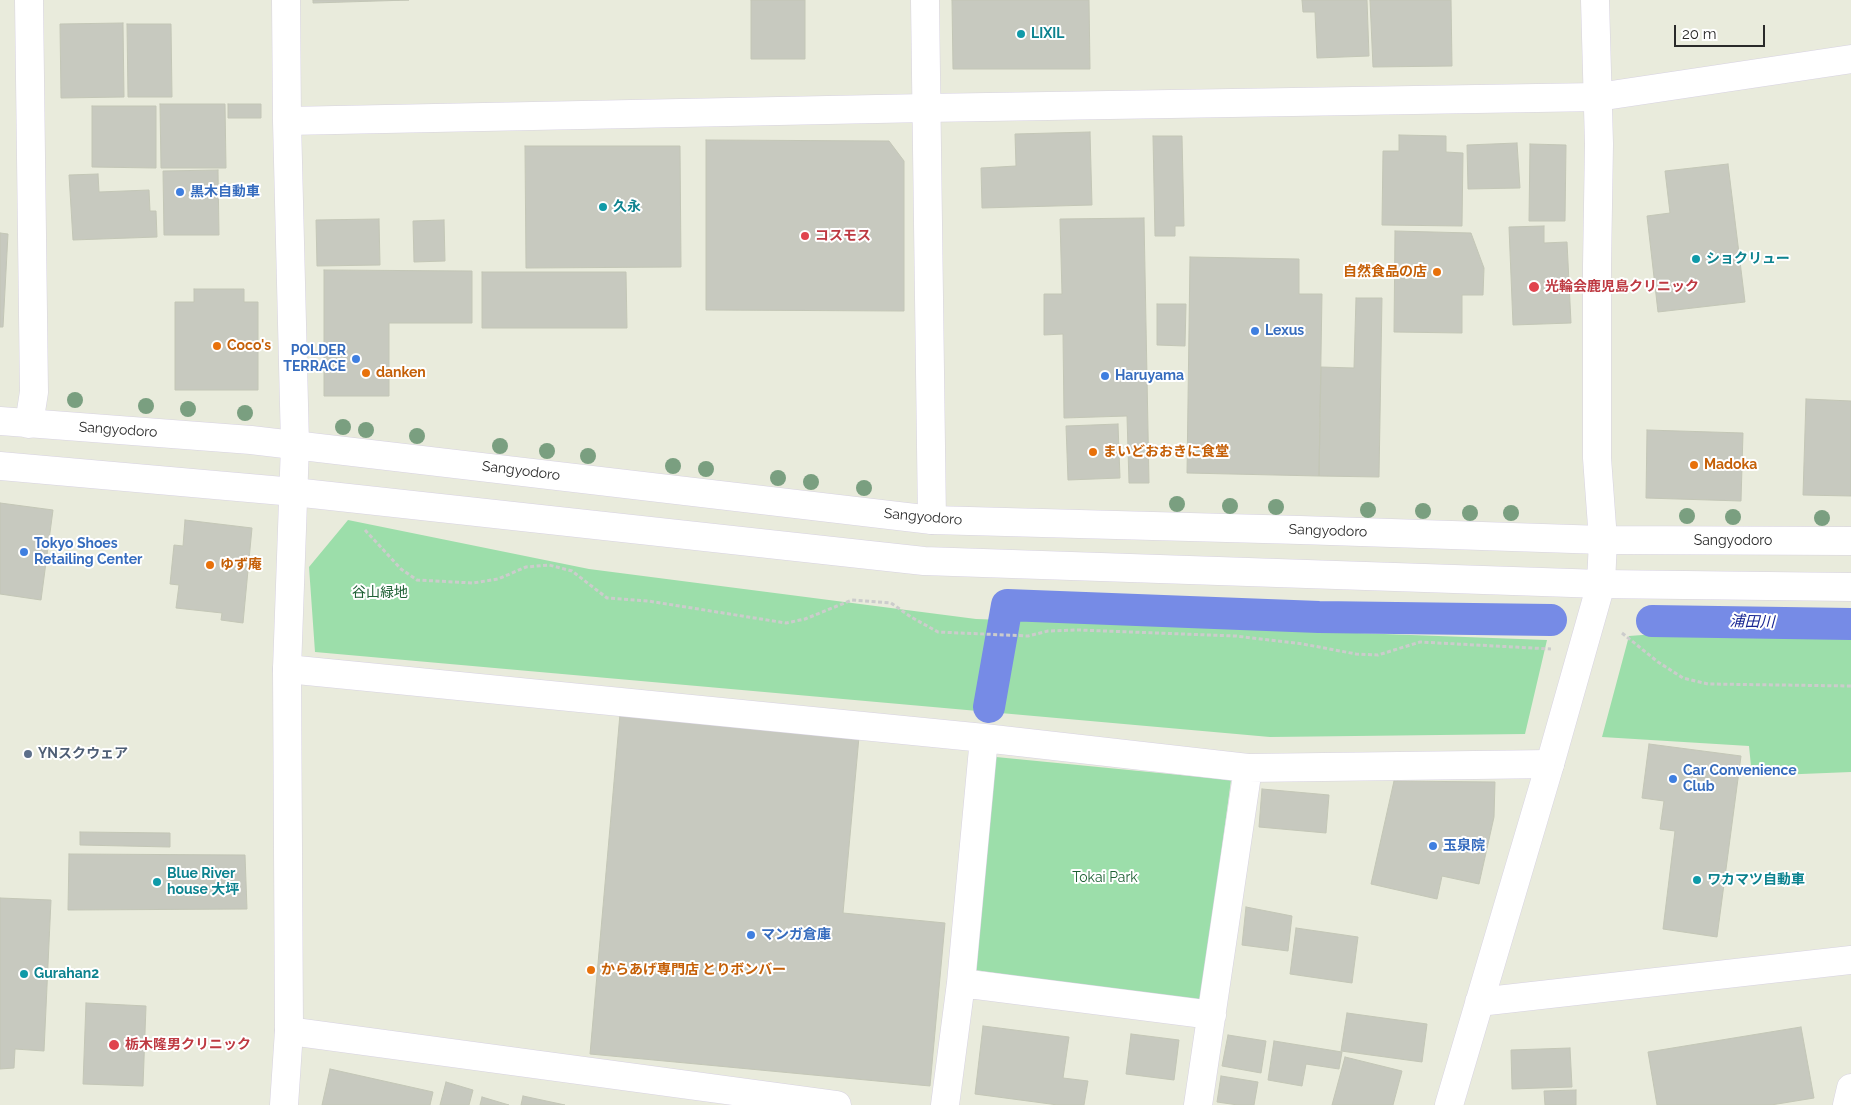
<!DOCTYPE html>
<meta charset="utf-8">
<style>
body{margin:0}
#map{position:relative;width:1851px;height:1105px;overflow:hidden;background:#e9ebdc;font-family:Raleway,sans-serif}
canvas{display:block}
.scale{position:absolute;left:1674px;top:25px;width:91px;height:22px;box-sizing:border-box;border:2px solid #2a2a2a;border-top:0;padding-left:6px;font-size:15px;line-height:18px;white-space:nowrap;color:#2a2a2a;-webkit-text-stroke:4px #fff;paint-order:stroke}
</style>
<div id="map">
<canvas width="1851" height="1105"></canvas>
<div class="scale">20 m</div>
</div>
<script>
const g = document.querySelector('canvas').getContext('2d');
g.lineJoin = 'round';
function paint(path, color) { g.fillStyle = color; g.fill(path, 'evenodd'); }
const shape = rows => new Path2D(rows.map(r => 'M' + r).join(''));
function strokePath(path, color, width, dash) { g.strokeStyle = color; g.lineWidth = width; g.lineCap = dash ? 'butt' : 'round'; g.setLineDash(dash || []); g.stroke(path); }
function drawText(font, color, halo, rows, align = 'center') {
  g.font = font + ' Raleway,"Noto Sans JP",sans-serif'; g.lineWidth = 4; g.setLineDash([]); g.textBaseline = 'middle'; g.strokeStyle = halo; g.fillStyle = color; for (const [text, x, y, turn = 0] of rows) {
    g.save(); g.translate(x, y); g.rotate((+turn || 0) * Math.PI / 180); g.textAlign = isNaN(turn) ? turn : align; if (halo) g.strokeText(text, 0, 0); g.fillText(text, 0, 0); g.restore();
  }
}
const green = shape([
 [348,520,589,569,976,619,1547,640,1525,734,1270,737,315,652,309,567],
 [1669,633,1851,638,1851,772,1752,776,1749,746,1602,737,1629,636],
 [996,757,1231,780,1201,1004,975,970]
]);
const canal = shape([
 [1652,621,1851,624],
 [989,707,1007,605,1319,617,1551,620]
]);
const building = shape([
 [313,0,409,0,313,3,313,0],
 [751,0,805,0,805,59,751,59,751,0],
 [952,0,1089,0,1090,69,953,69,952,0],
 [1302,0,1367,0,1369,56,1317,58,1315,12,1303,12,1302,0],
 [1370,0,1451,0,1452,66,1373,67,1370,0],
 [123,23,124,97,61,98,60,24,123,23],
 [127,24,171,24,172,97,128,97,127,24],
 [160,104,225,104,226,168,161,168,160,104],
 [228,104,261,104,261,118,228,118,228,104],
 [92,106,156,106,156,168,92,167,92,106],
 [1090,132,1092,205,982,208,981,168,1016,166,1015,134,1090,132],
 [1399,135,1446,136,1446,152,1463,153,1462,226,1382,225,1383,151,1399,151,1399,135],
 [1153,136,1182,136,1184,226,1175,226,1175,236,1155,236,1153,136],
 [706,140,889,141,904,161,904,311,706,310,706,140],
 [1517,143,1520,188,1468,189,1467,145,1517,143],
 [1530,144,1566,145,1565,221,1529,221,1530,144],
 [525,146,680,146,681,267,526,268,525,146],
 [1728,164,1745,302,1658,312,1647,216,1670,213,1665,171,1728,164],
 [218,170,219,235,164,235,163,171,218,170],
 [98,174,99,192,149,190,150,211,156,211,157,237,73,240,69,175,98,174],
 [1144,218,1149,483,1129,483,1127,416,1064,418,1063,334,1044,335,1044,294,1062,294,1060,219,1144,218],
 [379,219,380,265,317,266,316,220,379,219],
 [444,220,445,261,414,262,413,221,444,220],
 [1544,226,1544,243,1567,242,1571,323,1513,325,1509,227,1544,226],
 [1395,231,1471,233,1484,268,1483,295,1462,295,1462,333,1394,332,1395,231],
 [0,233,8,234,3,327,0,327,0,233],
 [1190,257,1299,259,1299,294,1322,294,1319,476,1187,473,1190,257],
 [324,270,472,271,472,323,389,323,389,396,324,396,324,270],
 [482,272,626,272,627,328,482,328,482,272],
 [194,289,244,289,244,302,258,302,258,390,175,390,175,302,194,302,194,289],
 [1356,298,1382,298,1379,477,1319,476,1321,367,1354,368,1356,298],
 [1157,304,1186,304,1185,346,1157,345,1157,304],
 [1806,399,1851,401,1851,496,1803,495,1806,399],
 [1118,424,1120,478,1068,480,1066,426,1118,424],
 [1647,430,1743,433,1741,501,1646,498,1647,430],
 [0,503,53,510,41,600,0,594,0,503],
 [185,520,252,528,243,623,221,620,222,613,176,608,179,585,170,584,174,545,183,546,185,520],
 [620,714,859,737,843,913,945,923,930,1086,590,1054,620,714],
 [1649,744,1741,756,1717,937,1663,929,1675,831,1660,829,1664,801,1642,798,1649,744],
 [1394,781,1495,782,1494,817,1479,884,1442,876,1437,899,1371,884,1394,781],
 [1262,789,1329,795,1326,833,1259,827,1262,789],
 [80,832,170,833,170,847,80,845,80,832],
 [69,854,245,855,247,909,68,910,69,854],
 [0,898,51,900,44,1051,15,1049,14,1068,0,1069,0,898],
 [1246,907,1292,916,1288,951,1242,945,1246,907],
 [1296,928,1358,937,1352,983,1290,974,1296,928],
 [86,1003,146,1006,143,1086,83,1084,86,1003],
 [1347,1013,1427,1024,1422,1062,1341,1051,1347,1013],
 [983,1026,1069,1037,1063,1078,1088,1081,1084,1105,1058,1105,975,1094,983,1026],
 [1801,1027,1814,1098,1771,1105,1657,1105,1648,1052,1801,1027],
 [1131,1034,1179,1040,1174,1080,1126,1074,1131,1034],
 [1228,1035,1266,1041,1261,1073,1222,1066,1228,1035],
 [1274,1041,1342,1052,1339,1069,1306,1064,1302,1086,1268,1080,1274,1041],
 [1570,1048,1572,1087,1512,1089,1511,1050,1570,1048],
 [1345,1057,1402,1071,1393,1105,1332,1105,1345,1057],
 [330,1069,433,1092,430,1105,322,1105,330,1069],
 [1221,1076,1258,1082,1254,1105,1238,1105,1217,1102,1221,1076],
 [446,1082,473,1090,469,1105,440,1105,446,1082],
 [1576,1090,1576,1105,1545,1105,1544,1091,1576,1090],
 [523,1096,565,1105,521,1105,523,1096],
 [482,1097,509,1105,480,1105,482,1097]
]);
const path = shape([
 [365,530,401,569,417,580,473,583,498,579,526,567,549,565,572,571,607,598,648,601,786,623,805,619,852,600,891,603,911,617,938,632,1028,636,1048,631,1078,630,1236,636,1303,644,1356,654,1378,655,1420,642,1551,649],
 [1622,633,1658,662,1683,678,1708,684,1851,686]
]);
const minor = shape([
 [925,0,932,520],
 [29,424,34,392,29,0],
 [287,669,984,738,961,983,945,1105],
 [984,738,1248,768,1198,1105],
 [1248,768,1550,764],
 [961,983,1212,1015],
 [289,1031,837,1105],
 [1847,1105,1851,1088]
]);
const tertiary = shape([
 [287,121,926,108,1598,97,1851,59],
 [1479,1002,1851,960],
 [284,1105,289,1031,287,669,295,445,287,121,286,0],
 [1449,1105,1550,764,1601,584,1603,540,1597,458,1597,266,1599,144,1595,0]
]);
const secondary = shape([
 [0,421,251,440,932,520,1300,530,1603,540,1851,541],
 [0,466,294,492,924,561,1601,584,1851,587]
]);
const trees = [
 [75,400],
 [146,406],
 [188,409],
 [245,413],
 [343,427],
 [366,430],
 [417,436],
 [500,446],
 [547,451],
 [588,456],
 [673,466],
 [706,469],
 [778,478],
 [811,482],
 [864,488],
 [1177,504],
 [1230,506],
 [1276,507],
 [1368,510],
 [1423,511],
 [1470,513],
 [1511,513],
 [1687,516],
 [1733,517],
 [1822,518]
];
const markers = [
 [1021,34,5,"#0f9aa8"],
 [180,192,5,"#3f7fe0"],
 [603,207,5,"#0f9aa8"],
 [805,236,5,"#e0444e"],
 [1696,259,5,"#0f9aa8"],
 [1437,272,5,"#e8710a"],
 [1534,287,6,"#e0444e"],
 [1255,331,5,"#3f7fe0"],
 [217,346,5,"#e8710a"],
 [356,359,5,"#3f7fe0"],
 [366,373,5,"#e8710a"],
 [1105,376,5,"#3f7fe0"],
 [1093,452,5,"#e8710a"],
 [1694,465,5,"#e8710a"],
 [24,552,5,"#3f7fe0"],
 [210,565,5,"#e8710a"],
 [28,754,5,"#5c6f8a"],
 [1673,779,5,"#3f7fe0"],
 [1433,846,5,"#3f7fe0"],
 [1697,880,5,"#0f9aa8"],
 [157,882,5,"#0f9aa8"],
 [751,935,5,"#3f7fe0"],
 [591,970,5,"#e8710a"],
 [24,974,5,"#0f9aa8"],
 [114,1045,6,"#e0444e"]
];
const cultureNames = [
 ["LIXIL",1031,34],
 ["久永",613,207],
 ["ショクリュー",1706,259],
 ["Blue River",167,874],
 ["house 大坪",167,890],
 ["ワカマツ自動車",1707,880],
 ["Gurahan2",34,974]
];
const shopNames = [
 ["黒木自動車",190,192],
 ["Lexus",1265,331],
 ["POLDER",346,351,"right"],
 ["TERRACE",346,367,"right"],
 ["Haruyama",1115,376],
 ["Tokyo Shoes",34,544],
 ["Retailing Center",34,560],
 ["Car Convenience",1683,771],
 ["Club",1683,787],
 ["玉泉院",1443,846],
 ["マンガ倉庫",761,935]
];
const healthNames = [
 ["コスモス",815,236],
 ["光輪会鹿児島クリニック",1545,287],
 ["栃木隆男クリニック",125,1045]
];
const foodNames = [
 ["自然食品の店",1427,272,"right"],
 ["Coco's",227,346],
 ["danken",376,373],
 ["まいどおおきに食堂",1103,452],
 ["Madoka",1704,465],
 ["ゆず庵",220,565],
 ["からあげ専門店 とりボンバー",601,970]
];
const streetNames = [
 ["Sangyodoro",118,430,4],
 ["Sangyodoro",521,471,7],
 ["Sangyodoro",923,517,5],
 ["Sangyodoro",1328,531,2],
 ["Sangyodoro",1733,541]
];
const parkNames = [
 ["谷山緑地",380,593],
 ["Tokai Park",1105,878]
];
const serviceNames = [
 ["YNスクウェア",38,754]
];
const waterNames = [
 ["浦田川",1752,622,1]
];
paint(green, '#9cdeaa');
strokePath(canal, '#768be6', 32);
paint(building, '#c7c9bf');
strokePath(building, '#c3c6b6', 1);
strokePath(minor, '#d7d2e1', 29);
strokePath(tertiary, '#d7d2e1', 29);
strokePath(secondary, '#d7d2e1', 29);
strokePath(path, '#ccc', 3, [4, 2.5]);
strokePath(minor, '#fff', 28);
strokePath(tertiary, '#fff', 28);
strokePath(secondary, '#fff', 28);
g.fillStyle = '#7a9f80';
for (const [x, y] of trees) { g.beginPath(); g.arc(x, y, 8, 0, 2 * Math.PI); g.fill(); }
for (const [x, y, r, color] of markers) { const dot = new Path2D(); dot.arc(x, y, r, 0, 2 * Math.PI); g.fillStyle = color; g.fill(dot); strokePath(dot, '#fff', 2); }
drawText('bold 14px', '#0d838f', '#fff', cultureNames, 'left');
drawText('bold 14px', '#366cbe', '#fff', shopNames, 'left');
drawText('bold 14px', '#be3a42', '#fff', healthNames, 'left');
drawText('bold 14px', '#c56008', '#fff', foodNames, 'left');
drawText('14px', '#2a2a2a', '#fff', streetNames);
drawText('14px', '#1f6135', '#fff', parkNames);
drawText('bold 14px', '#4e5e75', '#fff', serviceNames, 'left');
drawText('italic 15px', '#162491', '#fff', waterNames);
</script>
